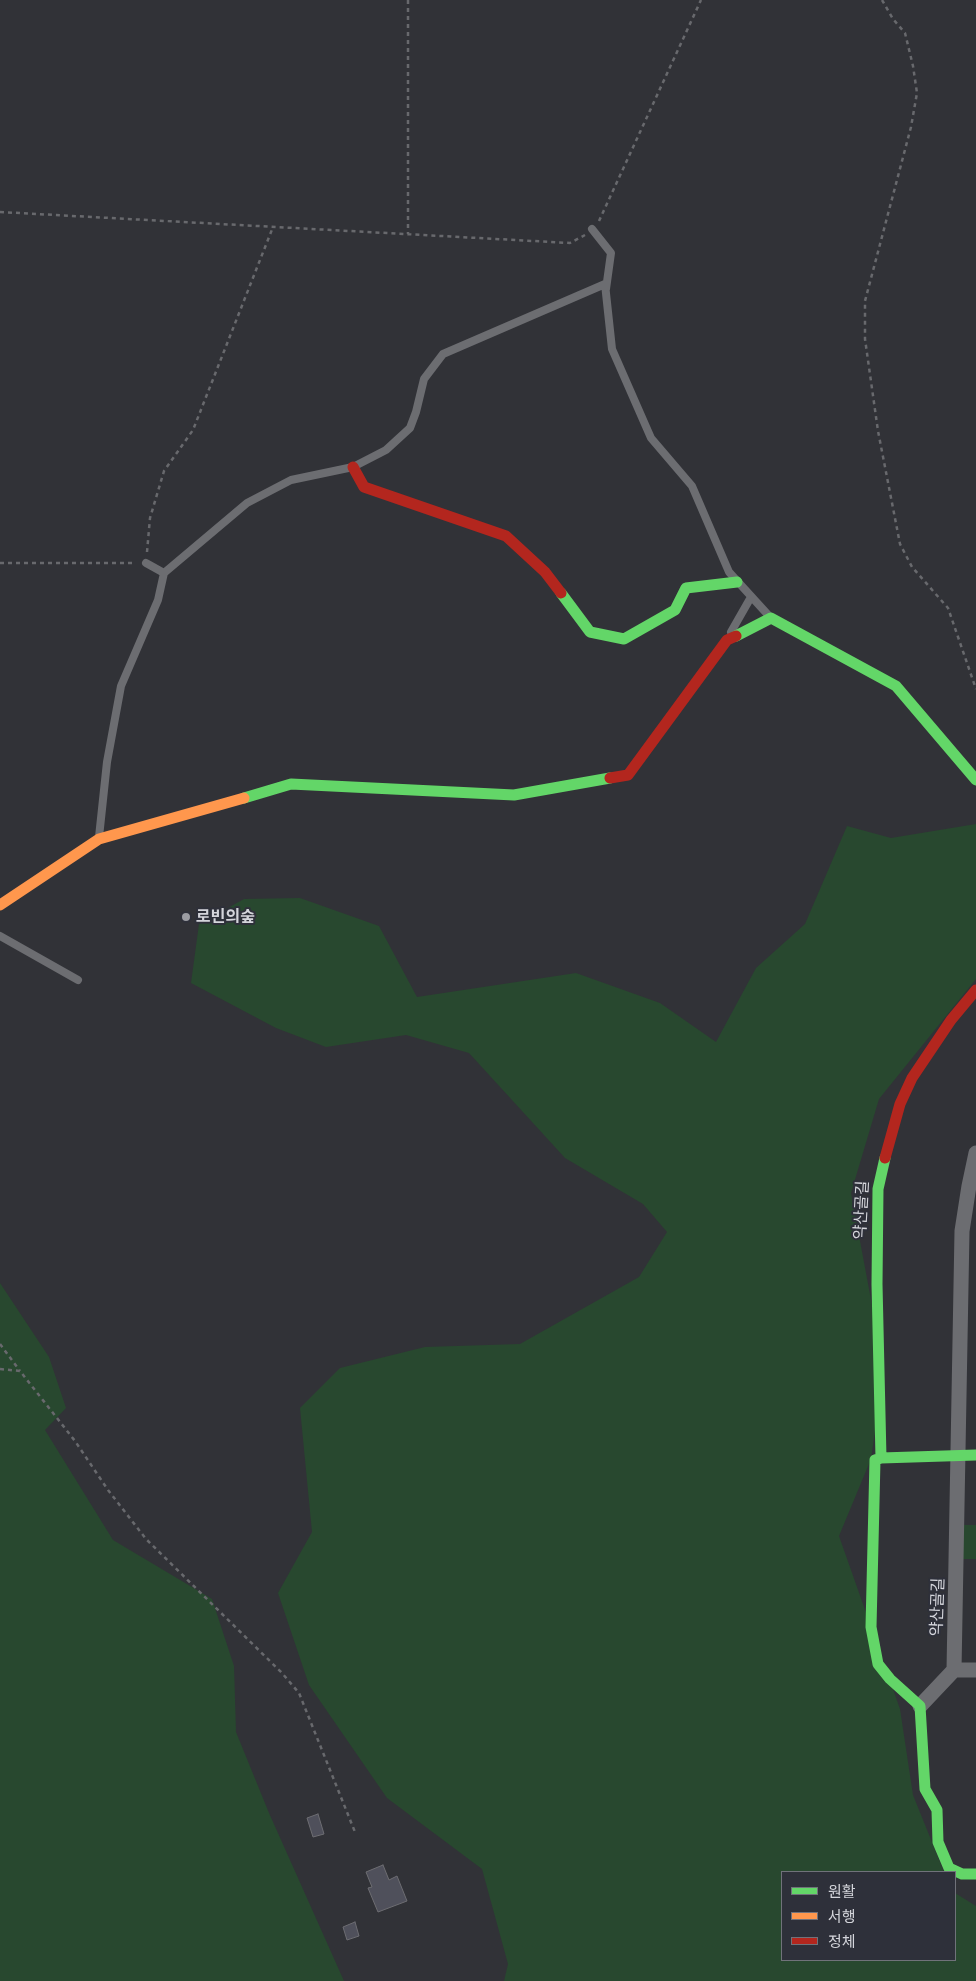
<!DOCTYPE html>
<meta charset="utf-8">
<style>
body{margin:0}
#map{position:relative;width:976px;height:1981px;overflow:hidden;background:#313237;font-family:"Zilla Slab","Noto Sans KR",serif}
canvas{display:block}
.legend{position:absolute;left:781px;top:1871px;width:175px;height:90px;box-sizing:border-box;background:#2e303a;border:1px solid #70727a;margin:0;padding:6px 9px;list-style:none;font-size:15px;color:#d4d5db}
.legend li{display:flex;align-items:center;gap:10px;height:25px}
.legend b{width:25px;border:1px solid #70727a}
</style>
<div id="map">
<canvas width="976" height="1981"></canvas>
<ul class="legend">
<li><b style="height:6px;background:#63d668"></b>원활</li>
<li><b style="height:6px;background:#ff974d"></b>서행</li>
<li><b style="height:6px;background:#b3261e"></b>정체</li>
</ul>
</div>
<script>
const g = document.querySelector('canvas').getContext('2d');
g.lineJoin = 'round';
function paint(path, color) { g.fillStyle = color; g.fill(path, 'evenodd'); }
const shape = rows => new Path2D(rows.map(r => 'M' + r).join(''));
function strokePath(path, color, width, dash) { g.strokeStyle = color; g.lineWidth = width; g.lineCap = dash ? 'butt' : 'round'; g.setLineDash(dash || []); g.stroke(path); }
function drawText(font, color, halo, rows, align = 'center') {
  g.font = font + ' "Zilla Slab","Noto Sans KR",serif'; g.lineWidth = 4; g.setLineDash([]); g.textBaseline = 'middle'; g.strokeStyle = halo; g.fillStyle = color; for (const [text, x, y, turn = 0] of rows) {
    g.save(); g.translate(x, y); g.rotate((+turn || 0) * Math.PI / 180); g.textAlign = isNaN(turn) ? turn : align; if (halo) g.strokeText(text, 0, 0); g.fillText(text, 0, 0); g.restore();
  }
}
const green = shape([
 [976,824,976,979,879,1099,851,1193,884,1369,871,1459,839,1536,900,1709,913,1795,944,1872,782,1872,782,1960,955,1960,955,1893,976,1906,976,1981,504,1981,508,1964,482,1869,387,1798,309,1685,278,1593,312,1532,300,1408,340,1368,425,1347,520,1344,639,1277,667,1232,643,1204,565,1158,469,1053,406,1035,326,1047,276,1028,191,983,199,924,244,899,300,898,379,926,417,997,576,973,660,1003,716,1042,756,968,805,924,847,826,891,838],
 [0,1283,49,1357,66,1408,45,1430,113,1540,212,1599,234,1666,236,1732,269,1813,344,1981,0,1981],
 [962,1525,976,1525,976,1559,960,1559]
]);
const building = shape([
 [318,1814,324,1834,313,1837,307,1818,318,1814],
 [383,1865,389,1880,397,1876,407,1901,378,1912,368,1888,372,1887,366,1872,383,1865],
 [355,1922,359,1936,347,1940,343,1927,355,1922]
]);
const path = shape([
 [408,0,408,234],
 [882,0,893,19,905,33,913,66,917,93,911,127,865,301,865,339,878,431,900,544,912,567,948,608,976,689],
 [0,212,570,243,585,235],
 [599,221,701,0],
 [147,552,150,518,164,471,193,430,273,227],
 [0,563,136,563],
 [0,1344,20,1371],
 [0,1369,20,1371,75,1441,108,1490,146,1539,282,1673,299,1693,355,1832]
]);
const lane = shape([
 [592,229,611,253,606,289],
 [146,563,164,573],
 [731,632,751,597],
 [99,837,107,762,121,686,158,600,164,573,247,503,291,480,353,467,386,450,410,428,416,412,424,379,443,354,605,284,612,349,651,438,692,486,729,572,770,617],
 [0,936,78,980]
]);
const street = shape([
 [954,1670,976,1670],
 [920,1706,954,1670,962,1231,969,1186,976,1153]
]);
const fast = shape([
 [561,593,590,632,624,639,675,610,686,588,737,582],
 [736,636,771,618,896,686,976,780],
 [244,798,291,784,514,795,610,778],
 [885,1158,878,1189,877,1284,881,1458,976,1455],
 [881,1458,875,1460,871,1627,878,1664,890,1679,920,1706,925,1789,937,1810,938,1842,949,1868,962,1874,976,1874]
]);
const slow = shape([
 [0,905,99,839,244,798]
]);
const jam = shape([
 [353,467,364,487,506,536,545,572,561,593],
 [610,778,628,775,727,640,736,636],
 [885,1158,900,1104,912,1078,951,1020,976,990]
]);
const markers = [
 [186,917,5,"#9b9ca2"]
];
const poiNames = [
 ["로빈의숲",196,917]
];
const streetNames = [
 ["약산골길",862,1210,-87],
 ["약산골길",938,1607,-88]
];
paint(green, '#28482f');
paint(building, '#4f505b');
strokePath(building, '#6d6d72', 1);
strokePath(path, '#68696d', 2.5, [4, 4]);
strokePath(lane, '#6c6d71', 8);
strokePath(street, '#6c6d71', 15);
strokePath(fast, '#63d668', 11);
strokePath(slow, '#ff974d', 11);
strokePath(jam, '#b3261e', 11);
for (const [x, y, r, color] of markers) { const dot = new Path2D(); dot.arc(x, y, r, 0, 2 * Math.PI); g.fillStyle = color; g.fill(dot); strokePath(dot, '#2e303a', 2); }
drawText('bold 16px', '#d4d5db', '#2e303a', poiNames, 'left');
drawText('16px', '#d4d5db', '#2e303a', streetNames);
</script>
